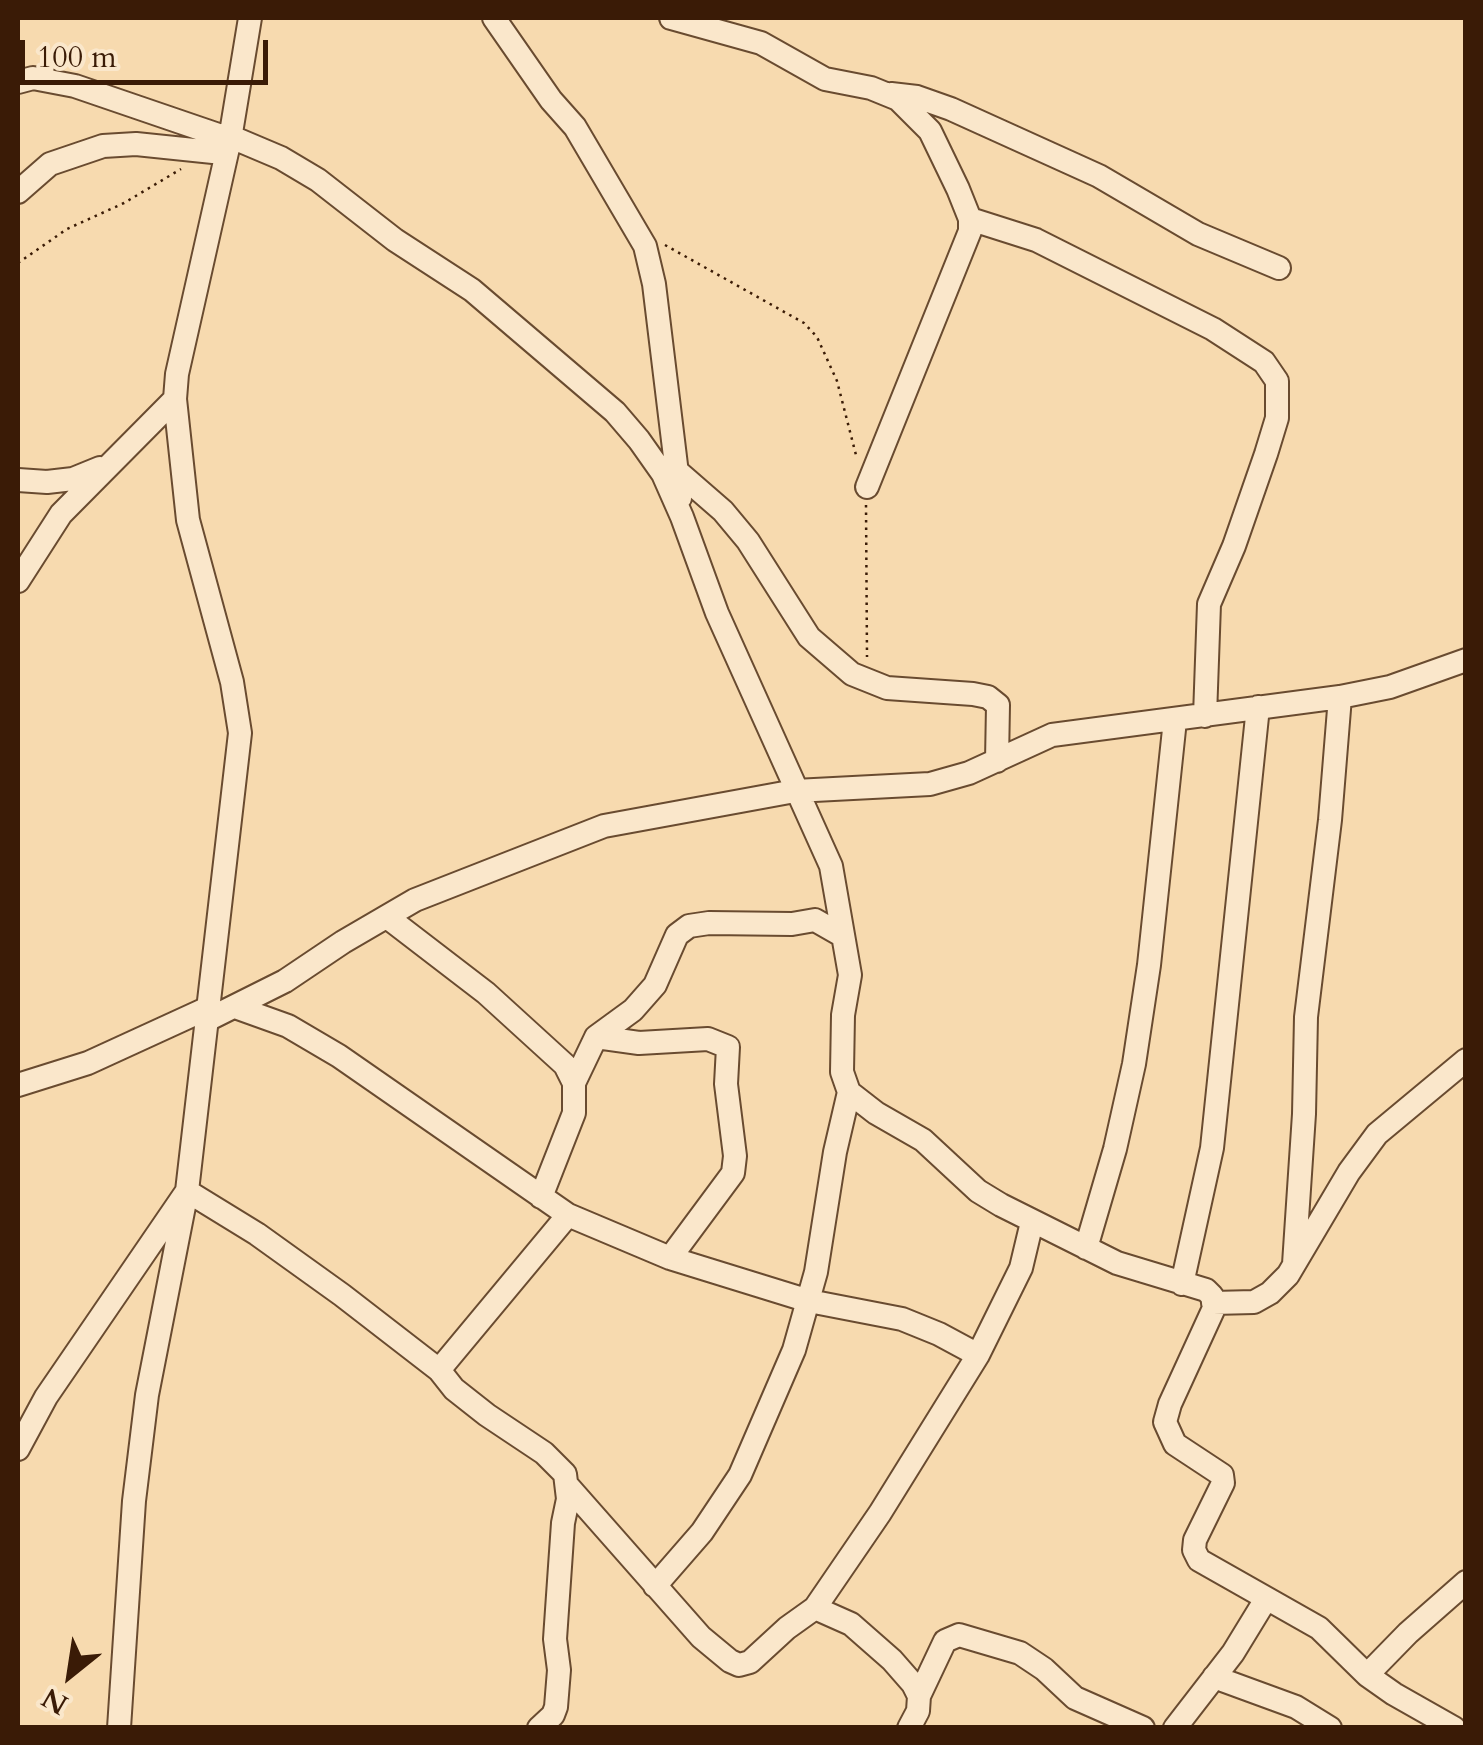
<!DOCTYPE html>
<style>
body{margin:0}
#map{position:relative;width:1483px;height:1745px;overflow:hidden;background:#f7daaf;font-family:Cardo,serif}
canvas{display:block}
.frame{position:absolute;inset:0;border:20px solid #3a1b06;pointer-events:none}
.north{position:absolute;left:20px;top:1625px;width:100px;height:100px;-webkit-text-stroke:8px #fae7cb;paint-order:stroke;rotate:210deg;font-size:28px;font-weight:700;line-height:40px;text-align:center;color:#3a1b06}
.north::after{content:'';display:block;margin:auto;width:35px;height:45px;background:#3a1b06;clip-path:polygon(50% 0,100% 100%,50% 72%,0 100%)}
.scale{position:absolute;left:20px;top:40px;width:248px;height:45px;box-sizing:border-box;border:5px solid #3a1b06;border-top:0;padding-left:12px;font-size:30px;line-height:35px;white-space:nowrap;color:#3a1b06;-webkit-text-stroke:8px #fae7cb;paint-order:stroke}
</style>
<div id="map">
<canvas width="1483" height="1745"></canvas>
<div class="frame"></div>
<div class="north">N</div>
<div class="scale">100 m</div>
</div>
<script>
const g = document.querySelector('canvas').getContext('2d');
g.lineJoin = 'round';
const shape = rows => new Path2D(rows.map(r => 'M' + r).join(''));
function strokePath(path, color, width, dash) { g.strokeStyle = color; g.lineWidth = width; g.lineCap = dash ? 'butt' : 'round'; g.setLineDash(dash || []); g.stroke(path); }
const path = shape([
 [665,245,804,323,817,337,837,381,857,459],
 [18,263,67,229,124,203,181,169],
 [866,505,867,657]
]);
const minor = shape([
 [494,18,551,100,575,127,645,246,654,284,680,498],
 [671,18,761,43,825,79,871,88,898,99,930,131,958,189,970,219,970,231,867,487],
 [18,82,33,78,75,86,230,139],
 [891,94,917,97,951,109,1099,176,1198,234,1279,268],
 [229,136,281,158,318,180,395,240,472,290,615,412,639,440,663,474,682,517,717,613,831,866,850,975,843,1015,842,1072,849,1092,876,1113,923,1140,978,1191,1001,1205,1117,1263,1206,1290,1212,1296,1214,1308,1170,1404,1165,1422,1175,1444,1222,1475,1223,1483,1195,1540,1194,1550,1199,1560,1319,1628,1367,1675,1394,1694,1454,1728],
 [18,192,50,164,103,146,136,144,213,152],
 [970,219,1036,240,1213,329,1264,362,1277,381,1277,418,1266,454,1234,546,1209,604,1205,716],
 [677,471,723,511,748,541,809,637,852,674,887,688,973,694,988,697,998,705,997,761],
 [18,480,47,482,73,479,100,468],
 [18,581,61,514,175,399],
 [387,917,486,993,565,1065,574,1083,574,1113,541,1197],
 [235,1007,288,1026,339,1056,568,1215,670,1258,809,1301,902,1319,939,1334,978,1355],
 [207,1020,285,981,343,942,415,900,604,826,795,791,930,784,969,773,1052,735,1340,697,1390,687,1466,660],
 [596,1037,639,1043,708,1039,728,1047,726,1084,735,1156,733,1173,670,1258],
 [574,1083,596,1037,633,1010,655,985,677,935,689,926,709,923,792,924,815,920,843,936],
 [18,1085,88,1063,208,1008],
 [1086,1248,1115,1149,1134,1064,1149,965,1175,720],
 [1294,1264,1304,1114,1306,1017,1330,820,1340,697],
 [1182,1284,1212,1148,1258,707],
 [1213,1303,1254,1302,1270,1293,1288,1275,1349,1172,1377,1134,1466,1060],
 [439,1370,568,1215],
 [18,1449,46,1397,187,1191,257,1234,342,1295,439,1370,454,1389,487,1415,544,1453,565,1474,568,1499,563,1523,555,1639,559,1670,556,1707,553,1715,539,1728],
 [567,1485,701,1637,730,1661,739,1665,750,1662,787,1628,815,1608,851,1624,892,1660,913,1684,919,1696,918,1711,909,1728],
 [655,1586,702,1532,740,1475,794,1350,816,1272,835,1152,849,1092],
 [815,1608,880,1513,978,1355,1021,1268,1032,1222],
 [1367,1675,1408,1633,1466,1582],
 [1214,1677,1296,1707,1330,1728],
 [919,1696,945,1641,959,1635,1020,1653,1044,1669,1075,1698,1143,1728],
 [119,1728,134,1501,147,1395,187,1191,240,733,232,682,188,520,175,399,177,374,230,139,250,18],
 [1175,1728,1233,1653,1266,1599]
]);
strokePath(minor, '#694b30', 26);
strokePath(path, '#3a1b06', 2.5, [2.5, 5]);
strokePath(minor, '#fae7cb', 22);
</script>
